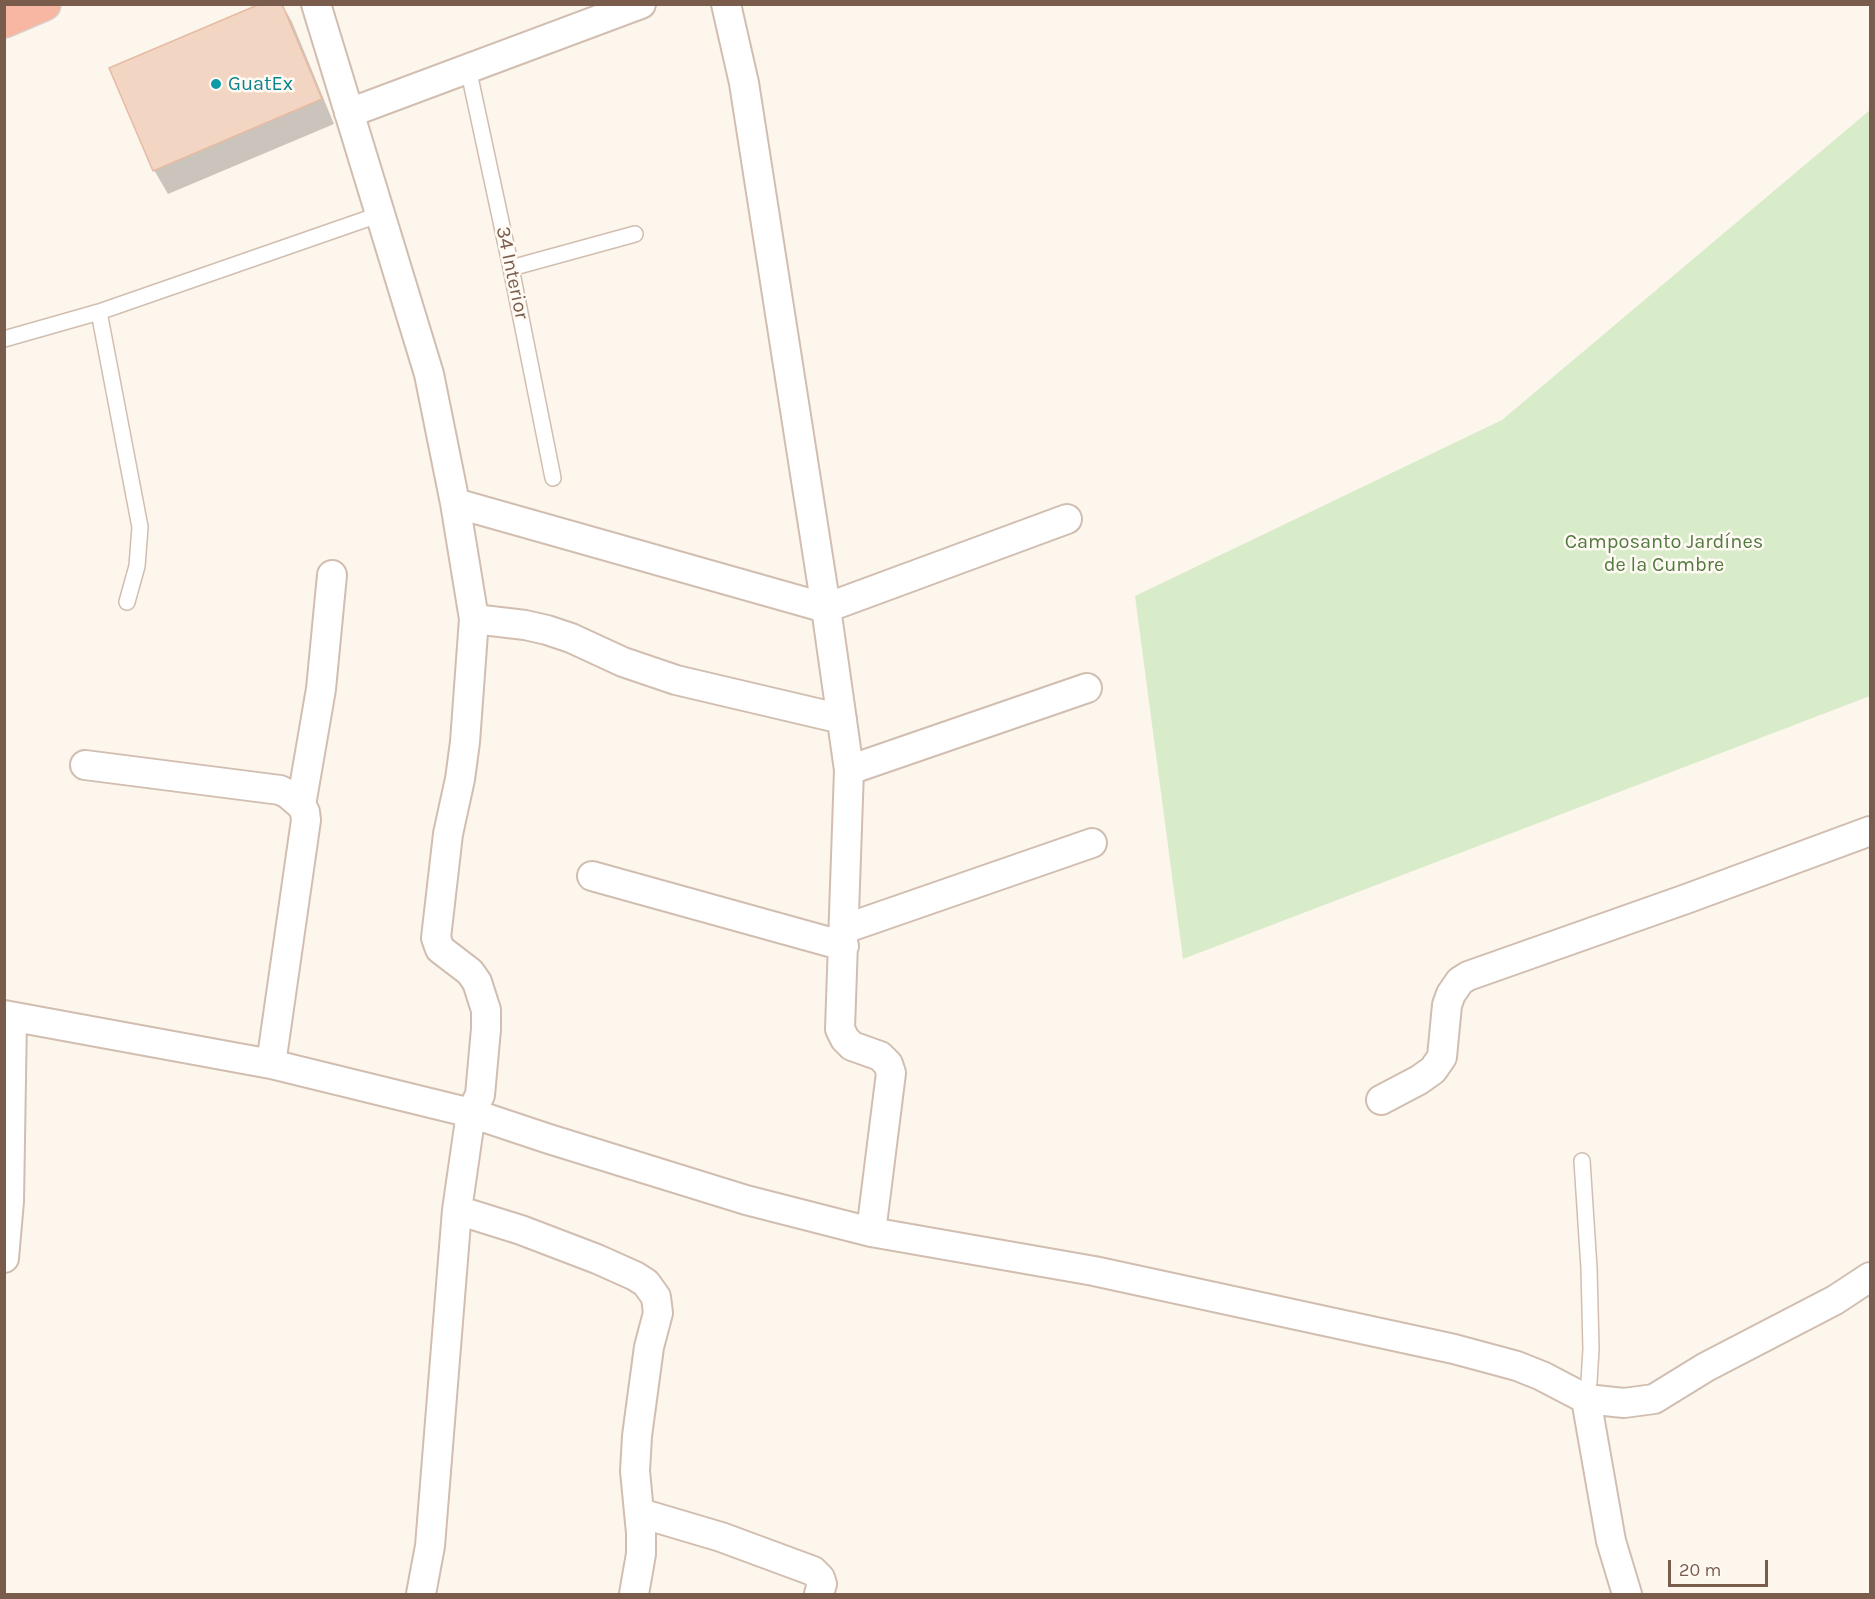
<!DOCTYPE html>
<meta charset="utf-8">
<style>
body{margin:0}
#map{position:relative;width:1875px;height:1599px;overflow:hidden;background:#fdf6ec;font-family:Karla,sans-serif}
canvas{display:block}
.frame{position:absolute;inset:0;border:6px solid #7a5c4d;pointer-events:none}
.scale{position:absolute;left:1668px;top:1560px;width:100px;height:27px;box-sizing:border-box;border:3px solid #7a5c4d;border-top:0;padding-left:8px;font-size:18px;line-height:21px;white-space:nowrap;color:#7a5c4d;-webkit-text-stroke:4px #fffaf3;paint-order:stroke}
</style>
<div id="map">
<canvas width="1875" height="1599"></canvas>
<div class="frame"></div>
<div class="scale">20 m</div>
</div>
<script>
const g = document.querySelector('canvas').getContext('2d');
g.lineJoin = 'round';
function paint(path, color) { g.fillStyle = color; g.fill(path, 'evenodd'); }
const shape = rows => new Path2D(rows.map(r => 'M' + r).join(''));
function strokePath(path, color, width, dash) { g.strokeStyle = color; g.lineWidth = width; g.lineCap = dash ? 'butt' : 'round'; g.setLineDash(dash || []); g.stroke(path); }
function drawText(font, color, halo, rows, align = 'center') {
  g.font = font + ' Karla,sans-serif'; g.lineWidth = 5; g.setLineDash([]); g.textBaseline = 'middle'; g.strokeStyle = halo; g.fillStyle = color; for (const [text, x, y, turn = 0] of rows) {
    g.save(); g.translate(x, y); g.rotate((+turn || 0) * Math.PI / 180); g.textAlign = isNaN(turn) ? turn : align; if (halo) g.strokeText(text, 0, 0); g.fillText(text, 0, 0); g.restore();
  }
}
const green = shape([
 [1870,110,1870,696,1183,959,1135,596,1502,420]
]);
const shadow = shape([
 [282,4,292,22,334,124,168,194,154,170]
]);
const building = shape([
 [260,4,282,4,322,99,153,171,109,68,260,4]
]);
const lane = shape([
 [468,68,511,268,553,478],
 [511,268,635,234],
 [99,312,140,527,137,566,127,602],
 [4,339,99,312,381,214],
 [1582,1161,1589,1268,1591,1349,1589,1382,1586,1399]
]);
const street = shape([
 [316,4,429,374,455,503,474,619,465,742,460,779,448,834,436,938,440,949,470,972,477,982,486,1010,486,1029,480,1095,471,1113,457,1210,430,1546,421,1594],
 [726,4,744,83,826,608,849,770,840,1029,845,1039,852,1046,880,1056,888,1064,891,1073,871,1232],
 [349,113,641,4],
 [455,503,826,608,1067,519],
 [474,619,525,625,547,630,571,638,623,662,676,680,842,719],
 [85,765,280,790,288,794,301,805,305,812,306,820,271,1064],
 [849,770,1087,688],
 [301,805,321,689,332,575],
 [592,876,844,946],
 [844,929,1092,843],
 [4,1015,271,1064,471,1113,549,1139,746,1200,871,1232,1094,1271,1454,1349,1517,1366,1542,1376,1586,1399,1624,1403,1654,1399,1706,1367,1835,1300,1870,1277],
 [1381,1100,1419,1080,1433,1070,1442,1057,1447,1005,1451,994,1460,981,1468,976,1686,899,1870,831],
 [457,1210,521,1230,597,1259,635,1276,646,1283,656,1297,658,1313,649,1347,637,1436,635,1471,641,1533,641,1554,634,1594],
 [4,1258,9,1201,12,1017],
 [1586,1399,1611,1541,1627,1594],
 [640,1513,721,1537,813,1571,820,1578,822,1584,819,1594]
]);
const highway = shape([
 [4,21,44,4]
]);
const markers = [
 [216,84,6,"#0f9aa8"]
];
const cultureNames = [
 ["GuatEx",228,84]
];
const streetNames = [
 ["34 Interior",512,273,78]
];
const parkNames = [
 ["Camposanto Jardínes",1664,542],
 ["de la Cumbre",1664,565]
];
paint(green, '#d8ecc9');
paint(shadow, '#0003');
paint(building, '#f3d5c3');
strokePath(building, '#e6bba3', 1.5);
strokePath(lane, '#d1beb0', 18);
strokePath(street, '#d1beb0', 32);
strokePath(highway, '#dad1cd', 36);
strokePath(lane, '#fff', 15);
strokePath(street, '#fff', 28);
strokePath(highway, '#f7b7a3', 33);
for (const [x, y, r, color] of markers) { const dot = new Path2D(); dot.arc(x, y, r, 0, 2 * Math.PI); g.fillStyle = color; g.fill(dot); strokePath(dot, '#fffaf3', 2); }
drawText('20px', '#0d838f', '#fffaf3', cultureNames, 'left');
drawText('20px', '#7a5c4d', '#fffaf3', streetNames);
drawText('20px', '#537a41', '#fffaf3', parkNames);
</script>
